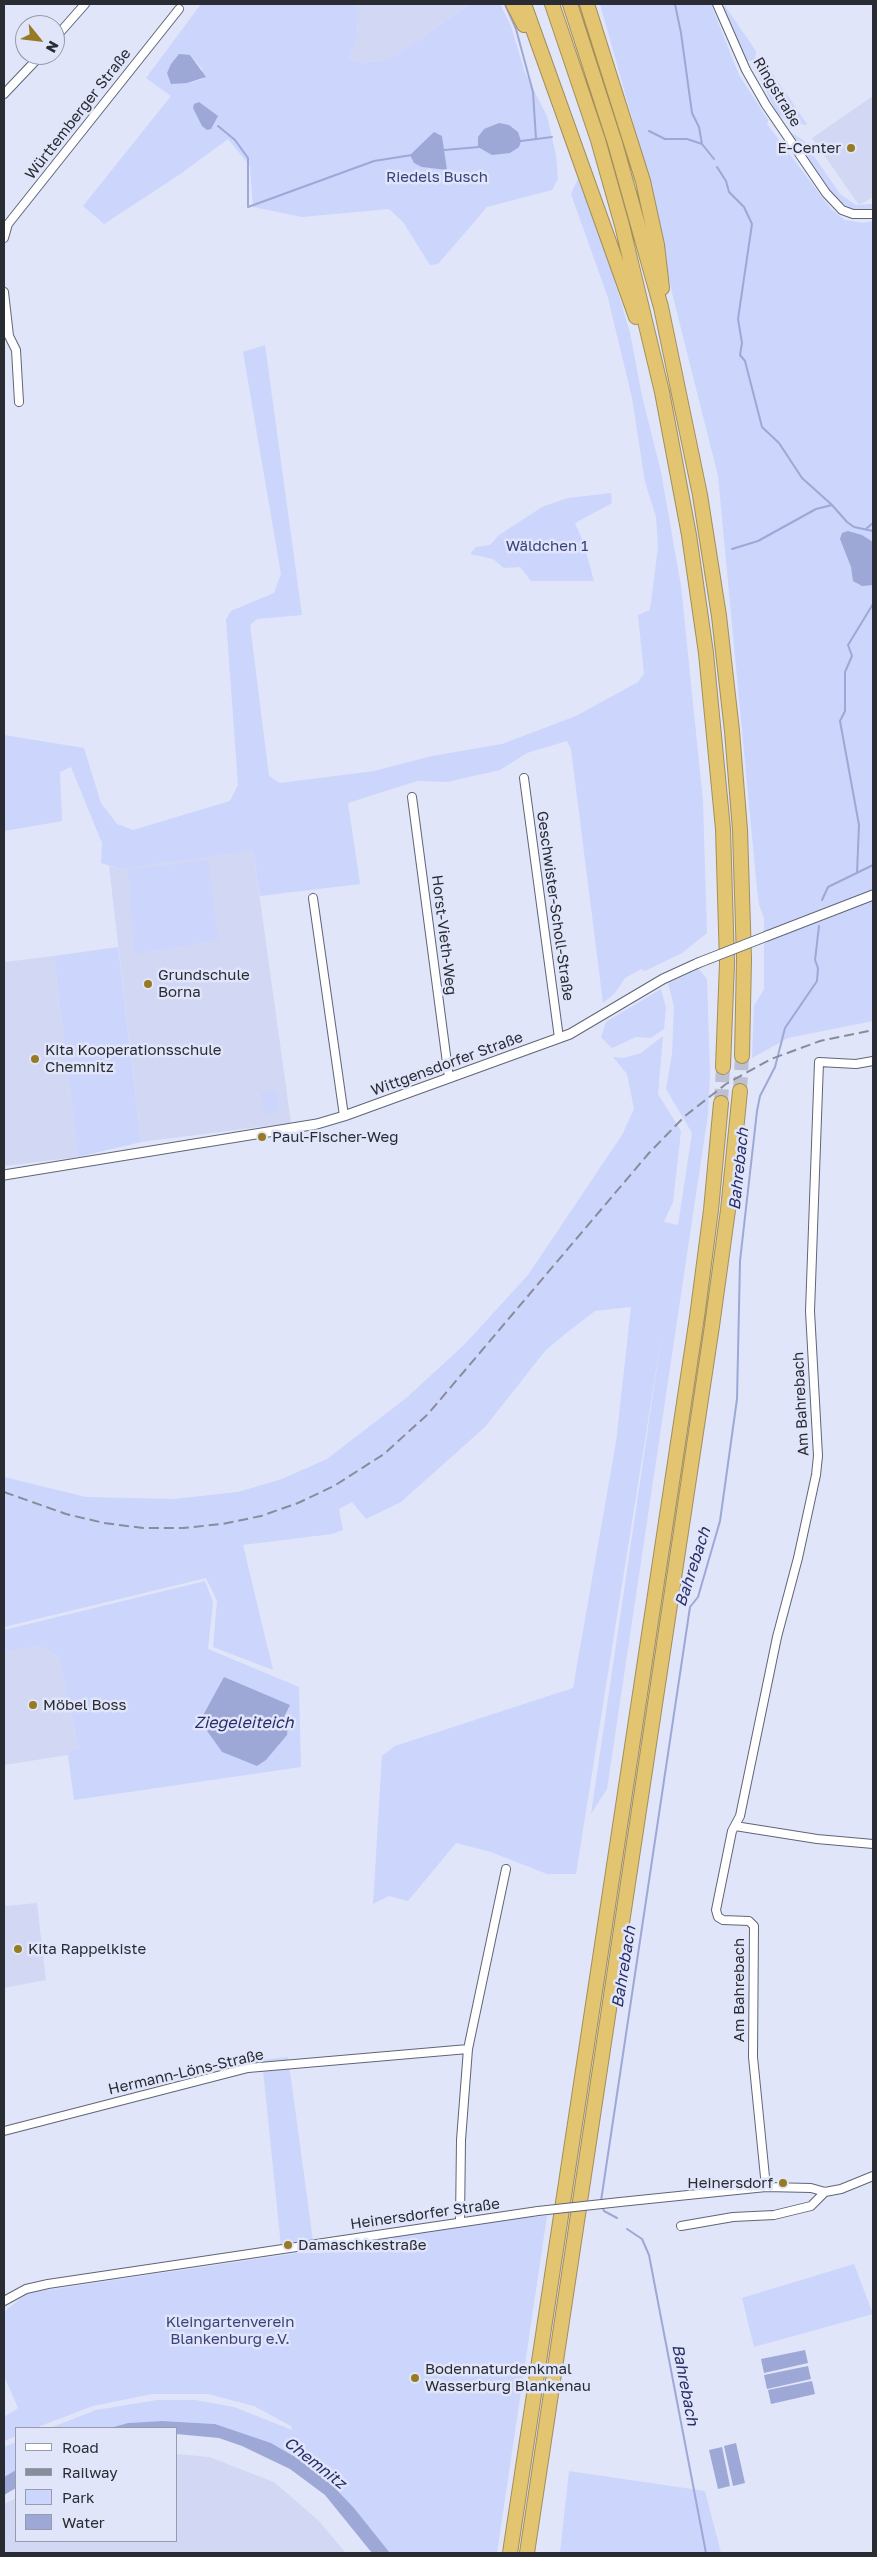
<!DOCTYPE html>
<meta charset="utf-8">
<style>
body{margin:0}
#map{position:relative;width:877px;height:2557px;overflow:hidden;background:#e0e5fa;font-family:"Golos Text",sans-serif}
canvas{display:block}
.frame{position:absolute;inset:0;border:5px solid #2a2c34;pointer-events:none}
.legend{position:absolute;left:15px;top:2427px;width:162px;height:115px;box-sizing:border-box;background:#e0e5fa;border:1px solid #979bab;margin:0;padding:6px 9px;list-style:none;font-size:15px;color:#2a2c34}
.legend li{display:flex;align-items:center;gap:10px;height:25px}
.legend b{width:25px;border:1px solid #979bab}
.north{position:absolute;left:15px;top:15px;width:50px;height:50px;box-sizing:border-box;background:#e0e5fa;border:1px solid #979bab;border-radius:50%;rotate:119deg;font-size:14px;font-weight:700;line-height:20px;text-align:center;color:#2a2c34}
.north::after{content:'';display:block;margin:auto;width:18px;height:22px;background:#977b23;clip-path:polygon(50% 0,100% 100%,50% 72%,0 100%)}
</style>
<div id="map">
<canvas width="877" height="2557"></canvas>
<div class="frame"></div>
<ul class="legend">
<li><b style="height:6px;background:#fff"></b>Road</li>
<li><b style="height:6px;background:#898c9b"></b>Railway</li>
<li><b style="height:14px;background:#ccd5fb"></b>Park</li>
<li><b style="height:14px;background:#9da8d6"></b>Water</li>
</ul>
<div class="north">N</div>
</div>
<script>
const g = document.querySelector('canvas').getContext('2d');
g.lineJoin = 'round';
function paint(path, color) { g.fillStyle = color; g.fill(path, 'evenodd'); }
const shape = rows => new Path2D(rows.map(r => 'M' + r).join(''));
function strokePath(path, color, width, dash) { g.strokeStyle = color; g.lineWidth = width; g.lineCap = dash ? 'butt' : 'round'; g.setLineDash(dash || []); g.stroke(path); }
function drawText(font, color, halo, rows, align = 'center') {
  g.font = font + ' "Golos Text",sans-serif'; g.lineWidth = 5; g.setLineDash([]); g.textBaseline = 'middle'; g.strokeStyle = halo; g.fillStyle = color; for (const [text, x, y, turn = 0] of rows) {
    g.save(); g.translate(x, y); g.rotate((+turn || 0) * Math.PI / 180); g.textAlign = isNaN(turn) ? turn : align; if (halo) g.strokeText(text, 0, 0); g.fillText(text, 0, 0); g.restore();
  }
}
const built = shape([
 [355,4,470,4,396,55,383,60,360,63,349,58,357,36,358,13],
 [873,96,873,197,859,205,812,138],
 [253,849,291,1123,141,1142,109,866,121,869],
 [54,956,78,1157,4,1166,4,962],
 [39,1646,58,1656,79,1749,69,1751,68,1755,4,1765,4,1652],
 [37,1903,46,1980,4,1988,4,1906],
 [176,2454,209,2457,274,2482,318,2520,346,2553,4,2553,4,2504,16,2498,16,2541,176,2541]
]);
const green = shape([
 [201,4,355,4,358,13,357,37,349,58,360,63,383,60,396,55,470,4,500,4,511,26,525,73,547,116,556,155,558,179,552,190,487,207,438,264,430,265,403,222,389,209,302,217,253,207,250,166,228,139,179,175,104,224,83,206,171,96,146,78],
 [190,55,202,69,203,79,187,83,177,82],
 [600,4,711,4,739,75,768,120,767,124,831,209,845,220,863,223,873,221,873,1021,788,1038,752,1058,754,1006,764,989,764,918,759,905,757,889,718,476,672,293,650,182],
 [722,6,725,6,756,51,755,60,746,61],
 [763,64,767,66,807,124,805,125,785,119,777,114,757,71,758,67],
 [787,130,803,140,840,194,856,205,873,204,873,209,856,211,838,201],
 [578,179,606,252,630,333,642,396,661,472,681,586,703,801,707,933,682,953,645,971,641,969,625,978,615,993,603,1003,571,749,567,741,527,753,500,770,447,782,417,781,348,803,360,884,260,896,253,850,121,869,101,863,102,843,71,767,60,772,62,821,4,831,4,735,84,748,101,803,117,824,133,830,230,801,238,785,226,619,231,611,274,593,281,574,243,352,265,345,302,615,257,619,250,625,269,776,280,783,374,771,432,756,502,744,576,716,638,682,644,674,638,615,650,610,658,547,656,517,645,482,632,398,608,298,571,194],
 [611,493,612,503,575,523,584,544,594,581,531,581,520,567,504,568,493,559,470,554,476,547,490,545,499,535,542,507,568,498],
 [208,860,218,940,134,954,128,870],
 [118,947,141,1142,78,1157,54,956],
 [699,969,707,979,710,1076,708,1114,607,1789,591,1814,662,1333,576,1874,547,1874,491,1852,456,1843,408,1901,389,1896,373,1904,382,1756,395,1746,573,1688,616,1442,631,1307,595,1311,565,1334,545,1351,485,1427,401,1502,366,1519,352,1502,339,1509,343,1530,332,1534,243,1545,273,1670,213,1647,217,1601,206,1578,4,1627,4,1477,86,1497,173,1499,238,1492,282,1479,327,1459,405,1399,464,1345,528,1275,622,1135,634,1109,627,1074,613,1057,624,1058,641,1053,663,1036,658,1094,681,1131,673,1202,664,1222,678,1225,692,1133,666,1089,672,1054,674,1006,668,983],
 [661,989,666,1008,664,1029,651,1038,636,1037,612,1048,601,1037,606,1022],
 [277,1091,279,1111,264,1114,261,1092],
 [205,1581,213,1602,208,1649,299,1687,301,1767,74,1800,68,1755,69,1751,79,1749,58,1656,39,1646,4,1652,4,1630],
 [284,1717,288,1726,287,1734,266,1760,257,1766,222,1752,200,1721],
 [288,2057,313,2241,281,2246,262,2060],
 [547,2216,497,2553,390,2553,354,2508,333,2486,297,2458,271,2443,215,2424,162,2421,128,2423,110,2428,50,2428,96,2410,157,2400,195,2400,234,2407,292,2430,291,2426,254,2406,208,2394,152,2394,93,2406,35,2428,16,2428,16,2436,4,2441,4,2417,18,2408,4,2376,4,2312,27,2293,297,2253,322,2253,322,2248,511,2218],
 [854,2264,873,2314,754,2347,742,2298],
 [16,2442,16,2470,4,2477,4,2447],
 [569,2471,705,2491,721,2553,560,2553]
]);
const water = shape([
 [179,54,190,55,206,77,187,83,171,84,167,73,171,64],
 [199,102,218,116,211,129,207,130,202,126,193,108,194,104],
 [499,123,509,125,518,132,521,141,519,147,510,153,492,155,478,147,478,137,484,129],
 [434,132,442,136,447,170,422,167,414,163,410,155],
 [848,531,862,535,873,542,873,585,862,586,853,581,851,567,840,539,842,533],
 [224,1677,290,1705,284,1717,288,1726,287,1735,266,1760,257,1766,222,1752,200,1721],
 [805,2350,808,2363,764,2373,761,2359],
 [808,2366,811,2379,767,2389,764,2375],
 [812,2381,815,2394,771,2404,768,2390],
 [162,2421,215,2424,271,2443,297,2458,333,2486,354,2508,390,2553,372,2553,325,2495,290,2469,242,2446,219,2438,176,2434,176,2428,110,2428,128,2423],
 [736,2443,745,2483,733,2486,724,2446],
 [722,2447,730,2486,718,2489,709,2450],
 [16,2470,16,2488,4,2495,4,2477]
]);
const stream = shape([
 [505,4,516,29,533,92,536,139],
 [675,4,681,33,692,113,699,127,702,144,714,159],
 [218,126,235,140,248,158,248,207,374,161,412,155],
 [649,131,665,139,687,139,702,144],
 [521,141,552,137],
 [444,150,479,147],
 [717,167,726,181,729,192,744,207,752,224,738,319,742,343,740,355,745,361,762,427,779,443,802,478,832,505,847,522,854,527,873,531],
 [867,528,873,523],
 [732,549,758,541,816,509,832,505],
 [857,873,859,825,840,721,845,711,845,672,852,656,848,645,873,604],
 [822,900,828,887,873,865],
 [601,2201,690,1607,698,1597,720,1521,737,1399,740,1261,757,1111,760,1096,775,1067,785,1028,817,981,818,968,815,960,819,926],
 [602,2206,604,2211,617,2218],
 [627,2229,642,2239,649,2255,706,2553]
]);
const motorwayTunnel = shape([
 [740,1091,742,1056],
 [721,1103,723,1067]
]);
const minor = shape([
 [717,4,746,70,766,105,826,193,842,210,853,214,873,214],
 [55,38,85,4],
 [4,94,41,55],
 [4,238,8,224,179,9],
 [4,292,9,336,16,350,19,402],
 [524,778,559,1038],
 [412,797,449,1078],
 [313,898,344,1116],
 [735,1826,817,1839,873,1844],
 [4,2131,248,2068,468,2049],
 [766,2187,753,2057,754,1926,749,1921,723,1920,718,1917,716,1910,732,1831,740,1816,777,1637,798,1558,816,1475,818,1456,810,1311,819,1062,856,1064,873,1061],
 [620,2202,766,2187,811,2188,825,2192,841,2189,873,2176],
 [460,2222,461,2140,468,2049,506,1869],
 [681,2226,733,2217,774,2215,811,2206,825,2192],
 [4,2301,26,2289,48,2284,538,2211]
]);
const tertiary = shape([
 [767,936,873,895],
 [4,1175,317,1124,344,1116,570,1034,663,979,698,963]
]);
const motorway = shape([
 [513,4,524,25],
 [524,4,636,317],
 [552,4,598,140,622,225,662,392,689,535,706,653,723,829,727,963,723,1067],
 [570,4,615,143,661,307,700,495,719,616,732,731,740,830,744,959,742,1056],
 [587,4,643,181,657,245,662,288],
 [510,2553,697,1317,711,1210,721,1103],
 [527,2553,712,1326,728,1210,740,1091]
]);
const rail = shape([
 [4,1492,66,1514,104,1523,143,1528,183,1528,222,1524,261,1516,298,1503,334,1486,384,1454,428,1414,649,1153,685,1116,726,1084,771,1059,820,1041,873,1030]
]);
const minorBridge = shape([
 [538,2211,620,2202]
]);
const tertiaryBridge = shape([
 [698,963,767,936]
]);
const markers = [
 [851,148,5,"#977b23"],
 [148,984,5,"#977b23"],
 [35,1059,5,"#977b23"],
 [262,1137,5,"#977b23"],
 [33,1705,5,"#977b23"],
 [18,1949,5,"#977b23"],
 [783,2183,5,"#977b23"],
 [288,2245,5,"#977b23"],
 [415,2378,5,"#977b23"]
];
const streetNames = [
 ["Ringstraße",777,92,59],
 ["Württemberger Straße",78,114,-52],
 ["Geschwister-Scholl-Straße",555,906,82],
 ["Horst-Vieth-Weg",444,935,83],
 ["Wittgensdorfer Straße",447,1064,-20],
 ["Am Bahrebach",801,1404,-93],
 ["Am Bahrebach",739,1990,-90],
 ["Hermann-Löns-Straße",186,2072,-13],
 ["Heinersdorfer Straße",425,2214,-8]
];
const poiNames = [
 ["E-Center",841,148,"right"],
 ["Grundschule",158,975],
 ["Borna",158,992],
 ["Kita Kooperationsschule",45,1050],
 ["Chemnitz",45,1067],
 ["Paul-Fischer-Weg",272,1137],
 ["Möbel Boss",43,1705],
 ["Kita Rappelkiste",28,1949],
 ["Heinersdorf",773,2183,"right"],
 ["Damaschkestraße",298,2245],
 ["Bodennaturdenkmal",425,2369],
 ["Wasserburg Blankenau",425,2386]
];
const parkNames = [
 ["Riedels Busch",437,177],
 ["Wäldchen 1",547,546],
 ["Kleingartenverein",230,2322],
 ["Blankenburg e.V.",230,2339]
];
const waterNames = [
 ["Bahrebach",739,1169,-84],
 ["Bahrebach",693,1567,-72],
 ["Ziegeleiteich",244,1723],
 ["Bahrebach",624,1967,-81],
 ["Bahrebach",685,2385,79],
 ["Chemnitz",315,2463,38]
];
paint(built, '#d2d8f3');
paint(green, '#ccd5fb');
paint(water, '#9da8d6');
strokePath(stream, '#9da8d6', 2);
strokePath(motorwayTunnel, '#bcc0d2', 14, [14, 7]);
strokePath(minor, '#606576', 10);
strokePath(tertiary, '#606576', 11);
strokePath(motorway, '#a28f5c', 16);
strokePath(minor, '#fff', 8);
strokePath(tertiary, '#fff', 9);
strokePath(motorway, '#e3c571', 14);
strokePath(rail, '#898c9b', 2, [10, 5]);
strokePath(minorBridge, '#606576', 10, []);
strokePath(tertiaryBridge, '#606576', 11, []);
strokePath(minorBridge, '#fff', 8);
strokePath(tertiaryBridge, '#fff', 9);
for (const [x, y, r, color] of markers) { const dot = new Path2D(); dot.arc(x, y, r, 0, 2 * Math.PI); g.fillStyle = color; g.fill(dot); strokePath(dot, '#e0e5fa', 2); }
drawText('15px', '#2a2c34', '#e0e5fa', streetNames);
drawText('15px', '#2a2c34', '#e0e5fa', poiNames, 'left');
drawText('15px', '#39427c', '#e0e5fa', parkNames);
drawText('italic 16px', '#282f68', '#e0e5fa', waterNames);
</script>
